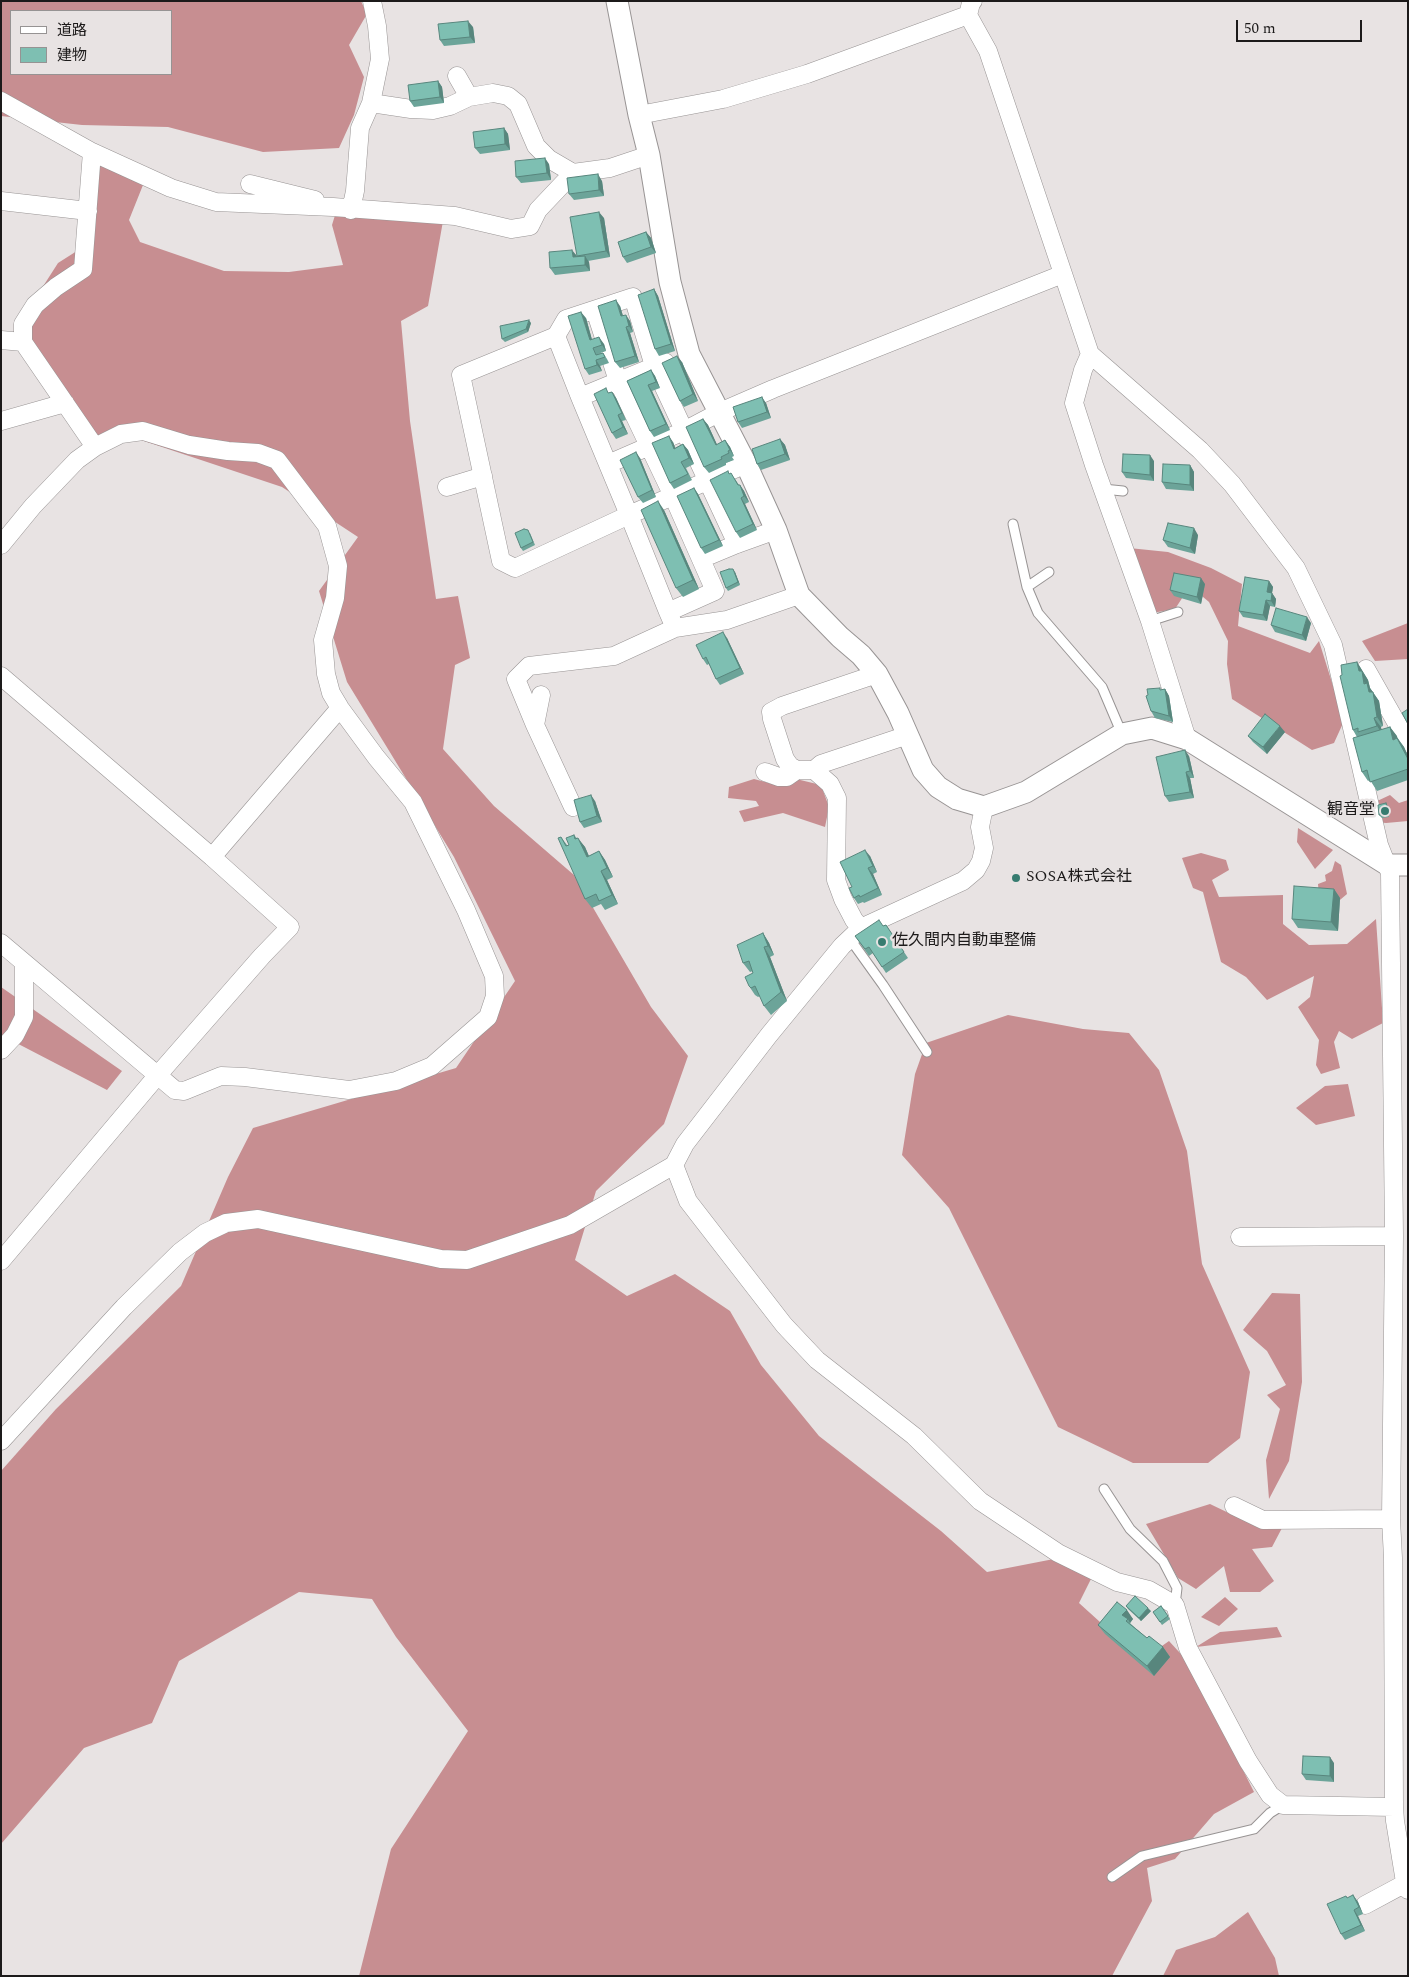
<!DOCTYPE html>
<meta charset="utf-8">
<style>
body{margin:0}
#map{position:relative;width:1409px;height:1977px;overflow:hidden;background:#e8e3e3;font-family:Spectral,"Noto Sans JP",serif}
canvas{display:block}
.frame{position:absolute;inset:0;border:2px solid #1c1a1a;pointer-events:none}
.legend{position:absolute;left:10px;top:10px;width:162px;height:65px;box-sizing:border-box;background:#e8e3e3;border:1px solid #969393;margin:0;padding:6px 9px;list-style:none;font-size:15px;color:#1c1a1a}
.legend li{display:flex;align-items:center;gap:10px;height:25px}
.legend b{width:25px;border:1px solid #969393}
.scale{position:absolute;left:1236px;top:20px;width:126px;height:22px;box-sizing:border-box;border:2px solid #1c1a1a;border-top:0;padding-left:6px;font-size:15px;line-height:18px;white-space:nowrap;color:#1c1a1a;-webkit-text-stroke:4px #e8e3e3;paint-order:stroke}
</style>
<div id="map">
<canvas width="1409" height="1977"></canvas>
<div class="frame"></div>
<ul class="legend">
<li><b style="height:6px;background:#fff"></b>道路</li>
<li><b style="height:14px;background:#7ebfb2"></b>建物</li>
</ul>
<div class="scale">50 m</div>
</div>
<script>
const g = document.querySelector('canvas').getContext('2d');
g.lineJoin = 'round';
function paint(path, color) { g.fillStyle = color; g.fill(path, 'evenodd'); }
const shape = rows => new Path2D(rows.map(r => 'M' + r).join(''));
function strokePath(path, color, width, dash) { g.strokeStyle = color; g.lineWidth = width; g.lineCap = dash ? 'butt' : 'round'; g.setLineDash(dash || []); g.stroke(path); }
function drawText(font, color, halo, rows, align = 'center') {
  g.font = font + ' Spectral,"Noto Sans JP",serif'; g.lineWidth = 5; g.setLineDash([]); g.textBaseline = 'middle'; g.strokeStyle = halo; g.fillStyle = color; for (const [text, x, y, turn = 0] of rows) {
    g.save(); g.translate(x, y); g.rotate((+turn || 0) * Math.PI / 180); g.textAlign = isNaN(turn) ? turn : align; if (halo) g.strokeText(text, 0, 0); g.fillText(text, 0, 0); g.restore();
  }
}
const forest = shape([
 [1,1,361,1,367,14,349,45,364,77,354,115,339,148,263,152,168,127,82,125,1,116],
 [11,11,171,11,171,74,11,74],
 [95,158,143,185,129,220,140,242,224,271,289,272,343,265,332,225,340,199,402,203,443,221,428,306,401,321,410,421,436,599,458,596,470,658,455,665,443,749,494,806,574,875,651,1007,688,1056,664,1124,596,1191,575,1260,627,1296,675,1274,730,1311,761,1365,819,1436,941,1531,987,1572,1059,1558,1091,1579,1079,1603,1142,1660,1169,1641,1190,1664,1254,1792,1214,1814,1175,1859,1147,1868,1152,1901,1112,1976,359,1976,391,1849,468,1731,396,1637,372,1599,299,1592,179,1661,152,1723,84,1748,1,1844,1,1471,56,1409,181,1286,228,1177,253,1128,456,1068,515,981,454,857,347,682,319,591,358,537,282,487,144,441,96,436,52,396,30,334,42,288,58,263,91,242],
 [1129,548,1168,552,1211,568,1242,584,1238,626,1310,653,1319,641,1344,721,1334,743,1312,750,1232,699,1227,664,1228,641,1209,602,1190,586,1175,609,1152,613],
 [1408,623,1408,659,1375,661,1362,641],
 [792,778,821,785,829,807,825,827,783,813,744,822,739,811,759,806,756,801,728,798,729,787,754,779,773,784],
 [1390,795,1399,803,1408,800,1408,821,1386,823,1376,822,1373,803],
 [1298,828,1333,850,1315,869,1297,842],
 [1201,853,1226,860,1229,870,1212,880,1219,897,1283,895,1283,924,1309,945,1347,944,1376,919,1383,1023,1352,1039,1339,1031,1334,1042,1340,1068,1321,1074,1316,1065,1319,1040,1298,1007,1310,997,1314,976,1267,1000,1246,977,1221,962,1203,892,1193,888,1182,858],
 [1335,861,1341,865,1347,894,1334,905,1319,896,1318,884,1326,881,1325,875,1332,871],
 [1,987,122,1071,107,1090,1,1035],
 [1008,1015,1083,1029,1129,1033,1159,1070,1187,1151,1202,1264,1250,1372,1240,1438,1208,1463,1133,1463,1058,1427,949,1208,902,1155,915,1074,926,1043],
 [1348,1084,1355,1116,1316,1125,1296,1108,1325,1086],
 [1272,1293,1300,1294,1302,1382,1289,1461,1269,1499,1266,1460,1280,1409,1267,1395,1286,1385,1267,1351,1243,1330],
 [1210,1504,1235,1516,1282,1528,1272,1547,1252,1549,1274,1581,1260,1592,1230,1592,1224,1566,1196,1589,1178,1578,1146,1524],
 [1225,1597,1238,1609,1219,1626,1201,1617],
 [1277,1627,1282,1637,1196,1647,1220,1632],
 [1248,1912,1275,1958,1279,1976,1163,1976,1176,1950,1215,1937]
]);
const service = shape([
 [1103,489,1123,491],
 [1013,524,1027,587,1038,613,1102,687,1122,734],
 [1027,587,1049,572],
 [1150,621,1178,612],
 [850,939,883,985,927,1052],
 [1104,1489,1130,1529,1163,1561,1177,1588,1175,1605],
 [1112,1877,1142,1856,1254,1829,1270,1813,1283,1805]
]);
const minor = shape([
 [973,1,971,3,968,15,988,51,1090,354],
 [457,76,469,97],
 [1,101,92,152,171,188,216,202,333,207,455,216,511,229,530,226,538,210,573,173,610,168,649,155],
 [371,103,411,109,433,110,450,106,469,97,493,93,508,96,518,104,536,146,549,159,573,173],
 [639,115,723,99,807,74,968,15],
 [92,152,83,269,56,287,35,305,23,324,23,342,95,447],
 [250,184,315,200],
 [1,201,88,211],
 [351,210,355,191,360,128,371,103,380,59,377,26,372,1],
 [595,310,618,381,673,496,715,591,668,612],
 [556,336,566,319,633,297,654,366,737,544],
 [1,340,23,342],
 [580,397,665,362],
 [1,421,65,403],
 [608,464,684,431,720,412,773,389,1063,274],
 [447,487,483,476],
 [1,545,33,506,77,460,95,447,121,434,143,431,189,445,228,451,258,453,277,460,327,526,338,566,335,598,323,640,326,674,331,693,340,708,376,757,413,802,466,910,494,976,495,996,488,1017,432,1066,396,1081,349,1090,245,1077,221,1076,184,1091,175,1090,1,943],
 [701,559,737,544,776,530],
 [675,628,668,612,629,515,580,397,556,336,461,375,501,561,515,568,629,515,746,464],
 [1366,669,1408,743],
 [877,674,782,706,771,712,772,719,785,759,790,766,797,770,814,770,821,764,908,735],
 [1,676,212,857,290,927,262,956,157,1076,1,1261],
 [535,725,541,695],
 [1187,739,1150,621,1094,465,1074,403,1083,370,1090,354,1200,450,1232,484,1296,568,1333,645,1379,845,1390,873,1394,1236,1391,1519,1393,1558,1394,1807,1395,1821,1404,1876,1408,1890],
 [814,770,830,784,837,798,836,880,843,899,854,920,861,928],
 [765,772,779,777,787,777,797,770],
 [573,807,535,725,516,679,529,666,614,656,675,628,727,620,799,595],
 [212,857,340,708],
 [1,1050,15,1035,24,1017,24,963],
 [674,1165,688,1201,784,1325,817,1360,914,1436,980,1501,1058,1553,1117,1582,1149,1590,1175,1605,1188,1648,1248,1761,1270,1795,1283,1805,1394,1807],
 [1240,1237,1394,1236],
 [1,1441,124,1307,180,1252,205,1233,226,1223,258,1219,441,1259,467,1260,570,1225,674,1165,685,1144,769,1035,842,946,861,928,963,881,976,870,981,861,984,848,980,827,984,807],
 [1234,1506,1263,1520,1391,1519],
 [1365,1905,1406,1883]
]);
const tertiary = shape([
 [617,1,639,115,649,155,670,282,689,354,746,464,776,530,799,595,840,637,861,655,877,674,898,713,923,770,938,787,957,799,984,807,1026,792,1122,734,1152,728,1187,739,1388,865,1408,865]
]);
const wall = shape([
 [473,27,475,43,444,46,440,40],
 [438,81,442,87,444,103,414,107,410,101],
 [504,128,508,134,510,150,480,154,475,148],
 [549,164,551,180,521,183,516,177],
 [602,181,604,196,574,200,569,194],
 [604,218,610,257,588,261,589,262,590,271,555,275,550,268,577,257,577,256],
 [646,232,651,238,656,253,627,263,623,257],
 [654,289,658,296,675,351,659,356,655,349],
 [620,306,623,316,630,321,633,332,630,333,639,362,620,368,615,362],
 [586,318,592,340,604,344,606,351,598,354,603,353,607,359,609,363,600,366,602,371,589,375,585,369],
 [531,323,528,332,505,342,502,339],
 [682,362,698,401,684,407,680,401],
 [651,370,655,376,660,388,652,391,670,430,654,437,650,431,627,381],
 [612,392,616,398,626,420,622,421,628,434,616,439,612,433,609,393],
 [766,403,771,418,742,428,738,422],
 [703,419,708,425,717,445,725,440,730,447,734,456,732,457,734,460,726,463,726,465,709,473,704,467],
 [780,439,785,445,790,460,761,470,757,464],
 [673,442,675,448,683,444,688,450,694,464,686,468,692,480,674,489,670,483],
 [640,458,656,497,643,503,638,497],
 [1154,461,1154,481,1126,478,1122,472],
 [1190,465,1194,472,1194,491,1166,489,1162,482],
 [730,474,735,479,739,485,740,485,744,491,749,502,745,504,757,530,740,538,736,532],
 [694,488,698,494,723,546,705,554,701,548],
 [664,510,699,589,683,597,676,588],
 [530,533,535,545,523,551,521,548],
 [1198,535,1195,554,1168,547,1163,540],
 [735,572,740,585,728,591,726,588],
 [1269,581,1273,587,1272,593,1276,599,1275,607,1270,606,1267,621,1243,617,1239,611],
 [1205,584,1201,604,1174,596,1170,590],
 [1311,623,1306,641,1275,632,1271,625],
 [727,638,744,674,720,685,716,679,709,664,707,665,703,659],
 [1357,662,1368,680,1370,688,1379,701,1383,726,1381,727,1381,730,1390,727,1404,747,1408,756,1408,780,1377,791,1370,780,1368,781,1362,772,1357,737,1353,730,1342,675],
 [1165,689,1169,696,1173,722,1155,718,1151,711,1161,690],
 [1285,732,1267,754,1253,742,1248,736],
 [1189,756,1194,778,1190,778,1194,798,1169,802,1165,796],
 [595,801,602,822,584,828,580,822],
 [1388,806,1390,815,1388,815,1389,817,1382,818,1379,815],
 [574,835,585,847,589,856,599,851,605,860,613,877,607,880,618,904,605,910,601,904,592,908,585,899,561,837,567,845,569,845],
 [870,856,877,872,873,874,882,895,864,903,863,902,858,904,854,898],
 [1334,889,1340,898,1338,931,1298,928,1292,919],
 [886,925,908,958,886,973,873,953,869,956,855,936],
 [763,933,769,943,774,955,770,957,787,1001,771,1015,764,1006,760,996,758,997,755,995,749,986,753,973,753,971,750,972,743,963],
 [1117,1602,1133,1619,1130,1623,1132,1625,1147,1638,1163,1647,1170,1657,1154,1676,1105,1634,1098,1625],
 [1126,1606,1151,1611,1141,1621,1128,1609],
 [1161,1606,1170,1619,1162,1625,1153,1612],
 [1334,1763,1334,1782,1306,1780,1302,1774],
 [1353,1895,1358,1902,1363,1914,1358,1916,1365,1931,1345,1940,1341,1934,1348,1898]
]);
const shadedWall = shape([
 [468,21,473,27,475,43,470,37],
 [438,81,442,87,444,103,440,97],
 [504,128,508,134,510,150,505,144],
 [545,158,549,164,551,180,547,173],
 [598,174,602,181,604,196,599,190],
 [599,212,604,218,610,257,606,251],
 [646,232,651,238,656,253,651,247],
 [572,250,577,256,577,263,573,257],
 [585,256,589,262,590,271,585,265],
 [654,289,658,296,675,351,671,344],
 [616,300,620,306,625,323,621,316],
 [581,312,586,318,594,347,590,340],
 [626,315,630,321,633,332,629,326],
 [529,320,531,323,528,332,526,329],
 [626,327,630,333,639,362,635,356],
 [599,337,604,344,606,351,602,345],
 [677,356,682,362,698,401,693,394],
 [596,360,600,366,602,371,597,365],
 [651,370,655,376,660,388,656,382],
 [648,385,652,391,670,430,666,424],
 [612,392,616,398,626,420,622,413],
 [762,397,766,403,771,418,767,412],
 [618,415,622,421,628,434,623,427],
 [703,419,708,425,720,451,716,445],
 [669,436,673,442,678,455,674,449],
 [780,439,785,445,790,460,785,454],
 [725,440,730,447,734,456,730,450],
 [683,444,688,450,694,464,689,458],
 [636,452,640,458,656,497,652,490],
 [1150,455,1154,461,1154,481,1150,475],
 [1190,465,1194,472,1194,491,1190,485],
 [740,485,744,491,749,502,744,496],
 [694,488,698,494,723,546,719,540],
 [741,498,745,504,757,530,753,524],
 [658,501,664,510,699,589,693,580],
 [1194,528,1198,535,1195,554,1190,548],
 [733,569,735,572,740,585,738,582],
 [1201,578,1205,584,1201,604,1197,597],
 [1269,581,1273,587,1272,593,1276,599,1275,607,1271,601,1267,592],
 [1266,600,1270,606,1267,621,1263,615],
 [1307,617,1311,623,1306,641,1302,635],
 [723,632,727,638,744,674,740,668],
 [1357,662,1368,680,1370,688,1379,701,1383,726,1377,717,1369,692,1359,671],
 [1165,689,1169,696,1173,722,1169,716],
 [1374,718,1381,727,1383,735,1377,726],
 [1280,726,1285,732,1267,754,1263,747],
 [1390,727,1397,736,1399,749,1393,740],
 [1397,738,1404,747,1408,756,1408,759],
 [1185,750,1189,756,1194,778,1190,771],
 [1186,772,1190,778,1194,798,1190,792],
 [591,795,595,801,602,822,597,816],
 [1386,803,1388,806,1390,815,1388,812],
 [578,838,585,847,593,866,587,857],
 [865,850,870,856,877,872,873,866],
 [599,851,605,860,613,877,607,868],
 [868,868,873,874,882,895,878,888],
 [601,871,607,880,618,904,612,895],
 [1334,889,1340,898,1338,931,1331,922],
 [763,933,769,943,774,955,768,946],
 [764,947,770,957,787,1001,781,992],
 [1148,1608,1151,1611,1141,1621,1139,1618],
 [1127,1610,1133,1619,1130,1623,1128,1619,1122,1615],
 [1163,1647,1170,1657,1154,1676,1147,1666],
 [1330,1757,1334,1763,1334,1782,1330,1776],
 [1353,1895,1358,1902,1363,1914,1359,1907],
 [1354,1910,1358,1916,1365,1931,1361,1925]
]);
const building = shape([
 [468,21,470,37,440,40,438,24,468,21],
 [438,81,440,97,410,101,408,85,438,81],
 [504,128,505,144,475,148,473,132,504,128],
 [545,158,547,173,516,177,515,161,545,158],
 [598,174,599,190,569,194,567,178,598,174],
 [599,212,606,251,577,256,570,217,599,212],
 [646,232,651,247,623,257,618,242,646,232],
 [572,250,573,257,585,256,585,265,550,268,549,252,572,250],
 [654,289,671,344,655,349,638,295,654,289],
 [616,300,621,316,626,315,629,326,626,327,635,356,615,362,598,306,616,300],
 [581,312,590,340,599,337,602,345,593,348,596,355,603,353,605,357,596,360,597,365,585,369,568,316,581,312],
 [529,320,526,329,502,339,500,326,529,320],
 [677,356,693,394,680,401,662,363,677,356],
 [651,370,656,382,648,385,666,424,650,431,627,381,651,370],
 [606,388,608,393,612,392,622,413,618,415,623,427,612,433,594,394,606,388],
 [762,397,767,412,738,422,733,407,762,397],
 [703,419,716,445,725,440,730,450,728,451,729,453,721,457,722,459,704,467,686,427,703,419],
 [669,436,674,449,683,444,689,458,681,462,688,474,670,483,652,443,669,436],
 [780,439,785,454,757,464,752,449,780,439],
 [636,452,652,490,638,497,620,460,636,452],
 [1123,454,1150,455,1150,475,1122,472,1123,454],
 [1163,464,1190,465,1190,485,1162,482,1163,464],
 [728,471,729,474,731,473,738,485,740,485,744,496,741,498,753,524,736,532,710,480,728,471],
 [694,488,719,540,701,548,677,496,694,488],
 [658,501,693,580,676,588,641,510,658,501],
 [1168,523,1194,528,1190,548,1163,540,1168,523],
 [524,529,528,530,533,542,521,548,515,533,524,529],
 [729,569,733,569,738,582,726,588,720,572,729,569],
 [1174,573,1201,578,1197,597,1170,590,1174,573],
 [1245,577,1269,581,1267,592,1272,593,1271,601,1266,600,1263,615,1239,611,1245,577],
 [1276,608,1307,617,1302,635,1271,625,1276,608],
 [723,632,740,668,716,679,706,657,703,659,696,645,723,632],
 [1357,662,1359,671,1362,671,1364,684,1367,683,1369,692,1373,692,1377,717,1374,718,1377,726,1358,732,1358,728,1353,730,1340,676,1342,675,1341,665,1357,662],
 [1160,688,1160,690,1165,689,1169,716,1151,711,1146,696,1148,695,1147,689,1160,688],
 [1408,709,1408,724,1402,713,1408,709],
 [1265,714,1280,726,1263,747,1248,736,1265,714],
 [1390,727,1393,740,1397,738,1408,759,1408,769,1370,782,1367,770,1362,772,1353,738,1390,727],
 [1185,750,1190,771,1186,772,1190,792,1165,796,1156,757,1185,750],
 [591,795,597,816,580,822,574,800,591,795],
 [1386,803,1388,812,1386,812,1387,814,1379,815,1378,805,1386,803],
 [574,835,575,839,578,838,587,857,599,851,607,868,601,871,612,895,599,901,596,894,585,899,558,838,561,837,566,846,569,845,566,838,574,835],
 [865,850,873,866,868,868,878,888,860,897,859,895,854,898,849,888,852,887,840,862,865,850],
 [1294,886,1334,889,1331,922,1292,919,1294,886],
 [879,920,883,926,886,925,904,952,882,967,869,947,865,949,855,936,879,920],
 [763,933,768,946,764,947,781,992,764,1006,755,986,751,988,749,986,745,977,753,973,749,961,743,963,737,945,763,933],
 [1135,1596,1148,1608,1139,1618,1126,1606,1135,1596],
 [1117,1602,1127,1610,1122,1615,1128,1619,1126,1621,1147,1638,1149,1636,1163,1647,1147,1666,1098,1625,1117,1602],
 [1161,1606,1168,1616,1160,1622,1153,1612,1161,1606],
 [1303,1756,1330,1757,1330,1776,1302,1774,1303,1756],
 [1353,1895,1359,1907,1354,1910,1361,1925,1341,1934,1327,1904,1346,1896,1347,1898,1353,1895]
]);
const markers = [
 [1385,811,5,"#377c70"],
 [1016,878,5,"#377c70"],
 [882,942,5,"#377c70"]
];
const poiNames = [
 ["観音堂",1375,811,"right"],
 ["SOSA株式会社",1026,878],
 ["佐久間内自動車整備",892,942]
];
paint(forest, '#c78e91');
strokePath(service, '#989494', 11);
strokePath(minor, '#989494', 19);
strokePath(tertiary, '#989494', 23);
strokePath(service, '#fff', 9);
strokePath(minor, '#fff', 18);
strokePath(tertiary, '#fff', 21);
paint(wall, '#6ca499');
paint(shadedWall, '#58867d');
paint(building, '#7ebfb2');
strokePath(building, '#58867d', 1);
for (const [x, y, r, color] of markers) { const dot = new Path2D(); dot.arc(x, y, r, 0, 2 * Math.PI); g.fillStyle = color; g.fill(dot); strokePath(dot, '#e8e3e3', 2); }
drawText('16px', '#1c1a1a', '#e8e3e3', poiNames, 'left');
</script>
